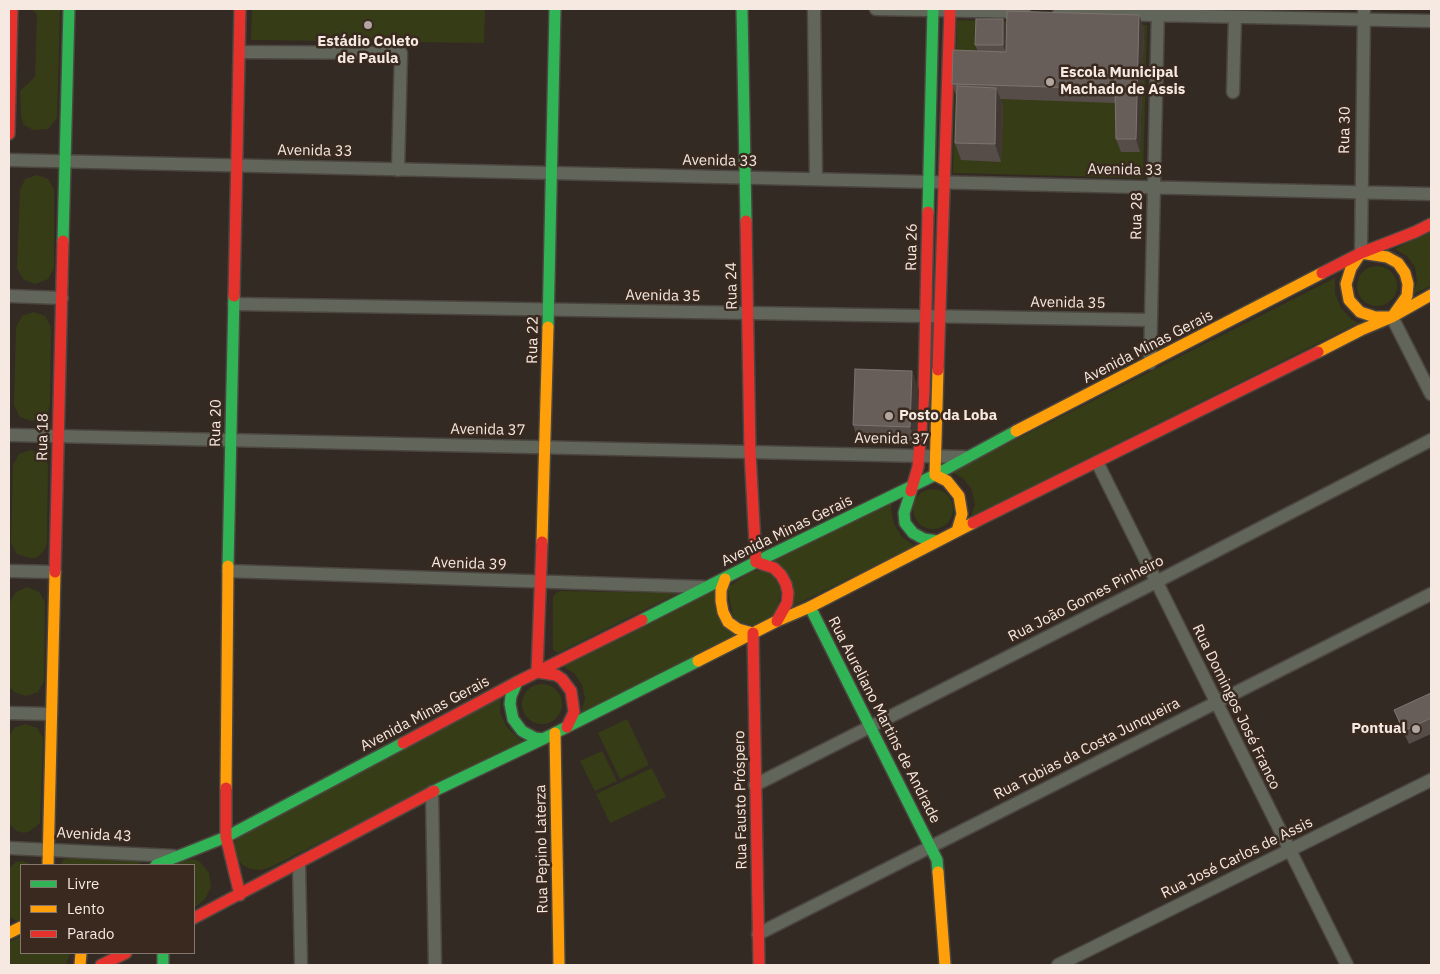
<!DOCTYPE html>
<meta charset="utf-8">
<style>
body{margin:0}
#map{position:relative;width:1440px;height:974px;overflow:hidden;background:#332a24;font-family:"IBM Plex Sans",sans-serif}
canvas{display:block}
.frame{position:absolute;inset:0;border:10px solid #f5e9e2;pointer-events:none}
.legend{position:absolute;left:20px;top:864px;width:175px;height:90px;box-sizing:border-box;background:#39291e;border:1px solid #84766c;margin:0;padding:6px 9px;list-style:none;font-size:15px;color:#f5e9e2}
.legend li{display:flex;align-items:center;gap:10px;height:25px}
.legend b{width:25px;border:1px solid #84766c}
</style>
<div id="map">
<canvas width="1440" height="974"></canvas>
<div class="frame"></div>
<ul class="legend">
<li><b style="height:6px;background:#30b455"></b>Livre</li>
<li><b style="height:6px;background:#ff9f0a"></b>Lento</li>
<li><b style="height:6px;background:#e5322d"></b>Parado</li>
</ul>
</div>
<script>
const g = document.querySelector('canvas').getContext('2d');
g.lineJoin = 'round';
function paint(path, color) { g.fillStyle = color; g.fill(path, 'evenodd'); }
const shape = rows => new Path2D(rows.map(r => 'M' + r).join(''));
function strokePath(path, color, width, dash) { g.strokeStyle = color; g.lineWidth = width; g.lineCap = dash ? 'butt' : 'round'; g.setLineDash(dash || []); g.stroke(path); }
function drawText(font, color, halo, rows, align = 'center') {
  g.font = font + ' "IBM Plex Sans",sans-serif'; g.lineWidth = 5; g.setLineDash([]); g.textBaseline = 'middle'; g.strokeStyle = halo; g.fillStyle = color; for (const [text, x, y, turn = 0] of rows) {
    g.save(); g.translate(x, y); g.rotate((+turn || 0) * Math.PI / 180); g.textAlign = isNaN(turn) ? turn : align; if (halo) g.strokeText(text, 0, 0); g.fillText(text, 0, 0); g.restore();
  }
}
const green = shape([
 [31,9,60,9,57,118,48,129,33,130,24,125,21,116,20,91,35,77,37,14],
 [252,9,485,9,484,43,251,40],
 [957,20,1147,25,1143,178,953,173],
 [37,175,48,179,54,189,54,268,48,279,35,284,23,279,17,268,20,190,25,179],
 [1431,230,1431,286,1414,294,1417,281,1415,267,1407,256,1395,249],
 '1357 286a20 20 0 1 1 40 0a20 20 0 1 1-40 0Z',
 [1335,278,1335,293,1341,308,1351,319,1358,323,971,517,975,504,972,490,964,479,952,472],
 [34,312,45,316,51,327,50,405,48,412,44,417,32,421,20,417,14,405,16,327,22,316],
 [31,450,42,454,48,464,47,543,45,549,41,554,36,558,29,558,17,554,11,543,13,465,19,454],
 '913 509a20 20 0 1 1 40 0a20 20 0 1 1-40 0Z',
 [892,502,891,509,894,524,902,537,915,546,789,608,770,562],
 [752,571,762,571,772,575,782,588,776,614,754,626,734,620,727,588],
 [27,587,39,592,45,602,44,681,38,692,26,696,14,692,10,687,9,650,10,602,16,592],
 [715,589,738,634,581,712,585,699,582,685,574,673,562,666],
 [561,591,674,593,676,594,558,653,553,650,553,597,556,593],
 '522 704a20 20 0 1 1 40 0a20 20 0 1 1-40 0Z',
 [501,697,500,712,506,726,517,737,523,741,269,868,260,870,251,869,243,865,237,859,234,850,237,833],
 [627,719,649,765,620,779,598,733],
 [25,724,37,728,43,738,40,823,30,831,24,833,17,831,9,824,9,736,14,728],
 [602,751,617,781,595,791,580,761],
 [652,768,666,797,610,823,596,794],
 [70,858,140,861,142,862,136,865,61,865,63,860],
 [194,859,200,862,209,873,211,887,205,899,194,908,194,865,165,865],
 [22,861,33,865,21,865,21,921,15,920,9,916,9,868,16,862],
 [21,936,21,953,70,953,66,965,9,965,9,942]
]);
const street = shape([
 [814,9,816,179],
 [876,9,1024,12],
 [1059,13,1431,21],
 [240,52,401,53,398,170],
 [1233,92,1235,17],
 [9,160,1431,194],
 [1361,253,1364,9],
 [9,296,62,298],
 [234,304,1151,320],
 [1392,317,1431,394],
 [1150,363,1158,9],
 [9,435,966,457],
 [1097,462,1347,965],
 [9,571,55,572],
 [228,571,704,587],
 [9,713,51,714],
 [755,785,1156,582,1431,440],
 [432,792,435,965],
 [9,848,174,856],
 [299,863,301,965],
 [758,934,1431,594],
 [1058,965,1431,780]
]);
const fast = shape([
 [742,9,746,221],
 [928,212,933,9],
 [63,241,69,9],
 [548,327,555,9],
 [911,491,904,513,905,523,913,533,924,539,937,541],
 [228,566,234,296],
 [810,607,937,860,938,872],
 [642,620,756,562,935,475,1016,431],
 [517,682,511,696,510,704,513,719,522,731,535,738,543,739],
 [434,791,543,739,698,661],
 [156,865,226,837,403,743],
 [163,953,163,965]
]);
const slow = shape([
 [1361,253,1387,257,1398,263,1405,273,1408,284,1407,296,1392,317,1375,317,1360,312,1349,300,1346,284,1351,268,1361,253],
 [1318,352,1361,330,1392,317,1431,295],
 [938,370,935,475,947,481,959,496,962,514,957,531],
 [1016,431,1322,273],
 [542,542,548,327],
 [725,579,721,590,721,601,723,612,728,622,738,629,753,633],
 [698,661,777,621,810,607,973,523],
 [555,733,559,965],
 [226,788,228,566],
 [48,865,55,572],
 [938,872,945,965],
 [9,933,21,927],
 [80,965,81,953]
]);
const jam = shape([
 [9,134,12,9],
 [746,221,750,452,756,562,774,568,781,575,786,584,788,593,787,603,777,621],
 [1322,273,1361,253,1415,232,1431,224],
 [234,296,240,9],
 [938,370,950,9],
 [911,491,918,467,924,392,928,212],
 [973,523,1318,352],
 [542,542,537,672,556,675,562,679,571,691,574,712,567,727],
 [55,572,63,241],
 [753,633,759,965],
 [403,743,517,682,642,620],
 [226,788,226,837,240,895],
 [194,918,434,791],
 [101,965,126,953]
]);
const wall = shape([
 [1139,15,1144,29,1140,152,1121,152,1116,139,1116,103,1000,99,1003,105,1001,162,961,160,955,143,956,95,952,84,978,51,975,45,1003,19,1007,29],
 [919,389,917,445,859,443,853,425],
 [1431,693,1431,734,1409,744,1399,723,1394,710]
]);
const shadedWall = shape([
 [1139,15,1144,29,1140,152,1136,139],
 [1003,19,1008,33,1008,59,1003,45],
 [996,88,1003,105,1001,162,995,144],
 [912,371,919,389,917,445,910,427]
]);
const building = shape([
 [1007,11,1139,15,1136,139,1116,139,1115,89,952,84,953,50,1006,52,1007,11],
 [976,19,1003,19,1003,45,975,45,976,19],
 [957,86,996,88,995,144,955,143,957,86],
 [855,369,912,371,910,427,853,425,855,369],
 [1431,693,1431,718,1404,731,1394,710,1431,693]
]);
const markers = [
 [368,25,5,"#b1a6a0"],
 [1050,82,5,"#b1a6a0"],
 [889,416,5,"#b1a6a0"],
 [1416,729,5,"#b1a6a0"]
];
const poiNames = [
 ["Estádio Coleto",368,42,"center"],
 ["de Paula",368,59,"center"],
 ["Escola Municipal",1060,73],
 ["Machado de Assis",1060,90],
 ["Posto da Loba",899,416],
 ["Pontual",1406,729,"right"]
];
const streetNames = [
 ["Rua 30",1345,130,-89],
 ["Avenida 33",315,151,1],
 ["Avenida 33",720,161,1],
 ["Avenida 33",1125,170,1],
 ["Rua 28",1137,216,-89],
 ["Rua 26",912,247,-89],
 ["Rua 24",732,286,-91],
 ["Avenida 35",663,296,1],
 ["Avenida 35",1068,303,1],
 ["Rua 22",533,340,-89],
 ["Avenida Minas Gerais",1148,347,-27],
 ["Rua 20",216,423,-89],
 ["Avenida 37",488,430,1],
 ["Rua 18",43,437,-89],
 ["Avenida 37",892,439,1],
 ["Avenida Minas Gerais",787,531,-26],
 ["Avenida 39",469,564,2],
 ["Rua João Gomes Pinheiro",1086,599,-27],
 ["Rua Domingos José Franco",1236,707,64],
 ["Avenida Minas Gerais",425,714,-28],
 ["Rua Aureliano Martins de Andrade",884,720,63],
 ["Rua Tobias da Costa Junqueira",1087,749,-27],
 ["Rua Fausto Próspero",741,800,-91],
 ["Avenida 43",94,835,3],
 ["Rua Pepino Laterza",542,849,-91],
 ["Rua José Carlos de Assis",1237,858,-26]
];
paint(green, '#363c16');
strokePath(street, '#4c4640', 15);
strokePath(fast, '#4c4640', 14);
strokePath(slow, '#4c4640', 14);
strokePath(jam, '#4c4640', 14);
strokePath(street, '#61655a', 12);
strokePath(fast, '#30b455', 11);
strokePath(slow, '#ff9f0a', 11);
strokePath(jam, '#e5322d', 11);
paint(wall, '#564d49');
paint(shadedWall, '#413834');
paint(building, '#675e5a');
strokePath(building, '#7d736f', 1);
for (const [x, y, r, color] of markers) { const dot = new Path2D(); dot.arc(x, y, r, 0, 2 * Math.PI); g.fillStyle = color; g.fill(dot); strokePath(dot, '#39291e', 2); }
drawText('bold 15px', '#f5e9e2', '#39291e', poiNames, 'left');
drawText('15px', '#f5e9e2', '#39291e', streetNames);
</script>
